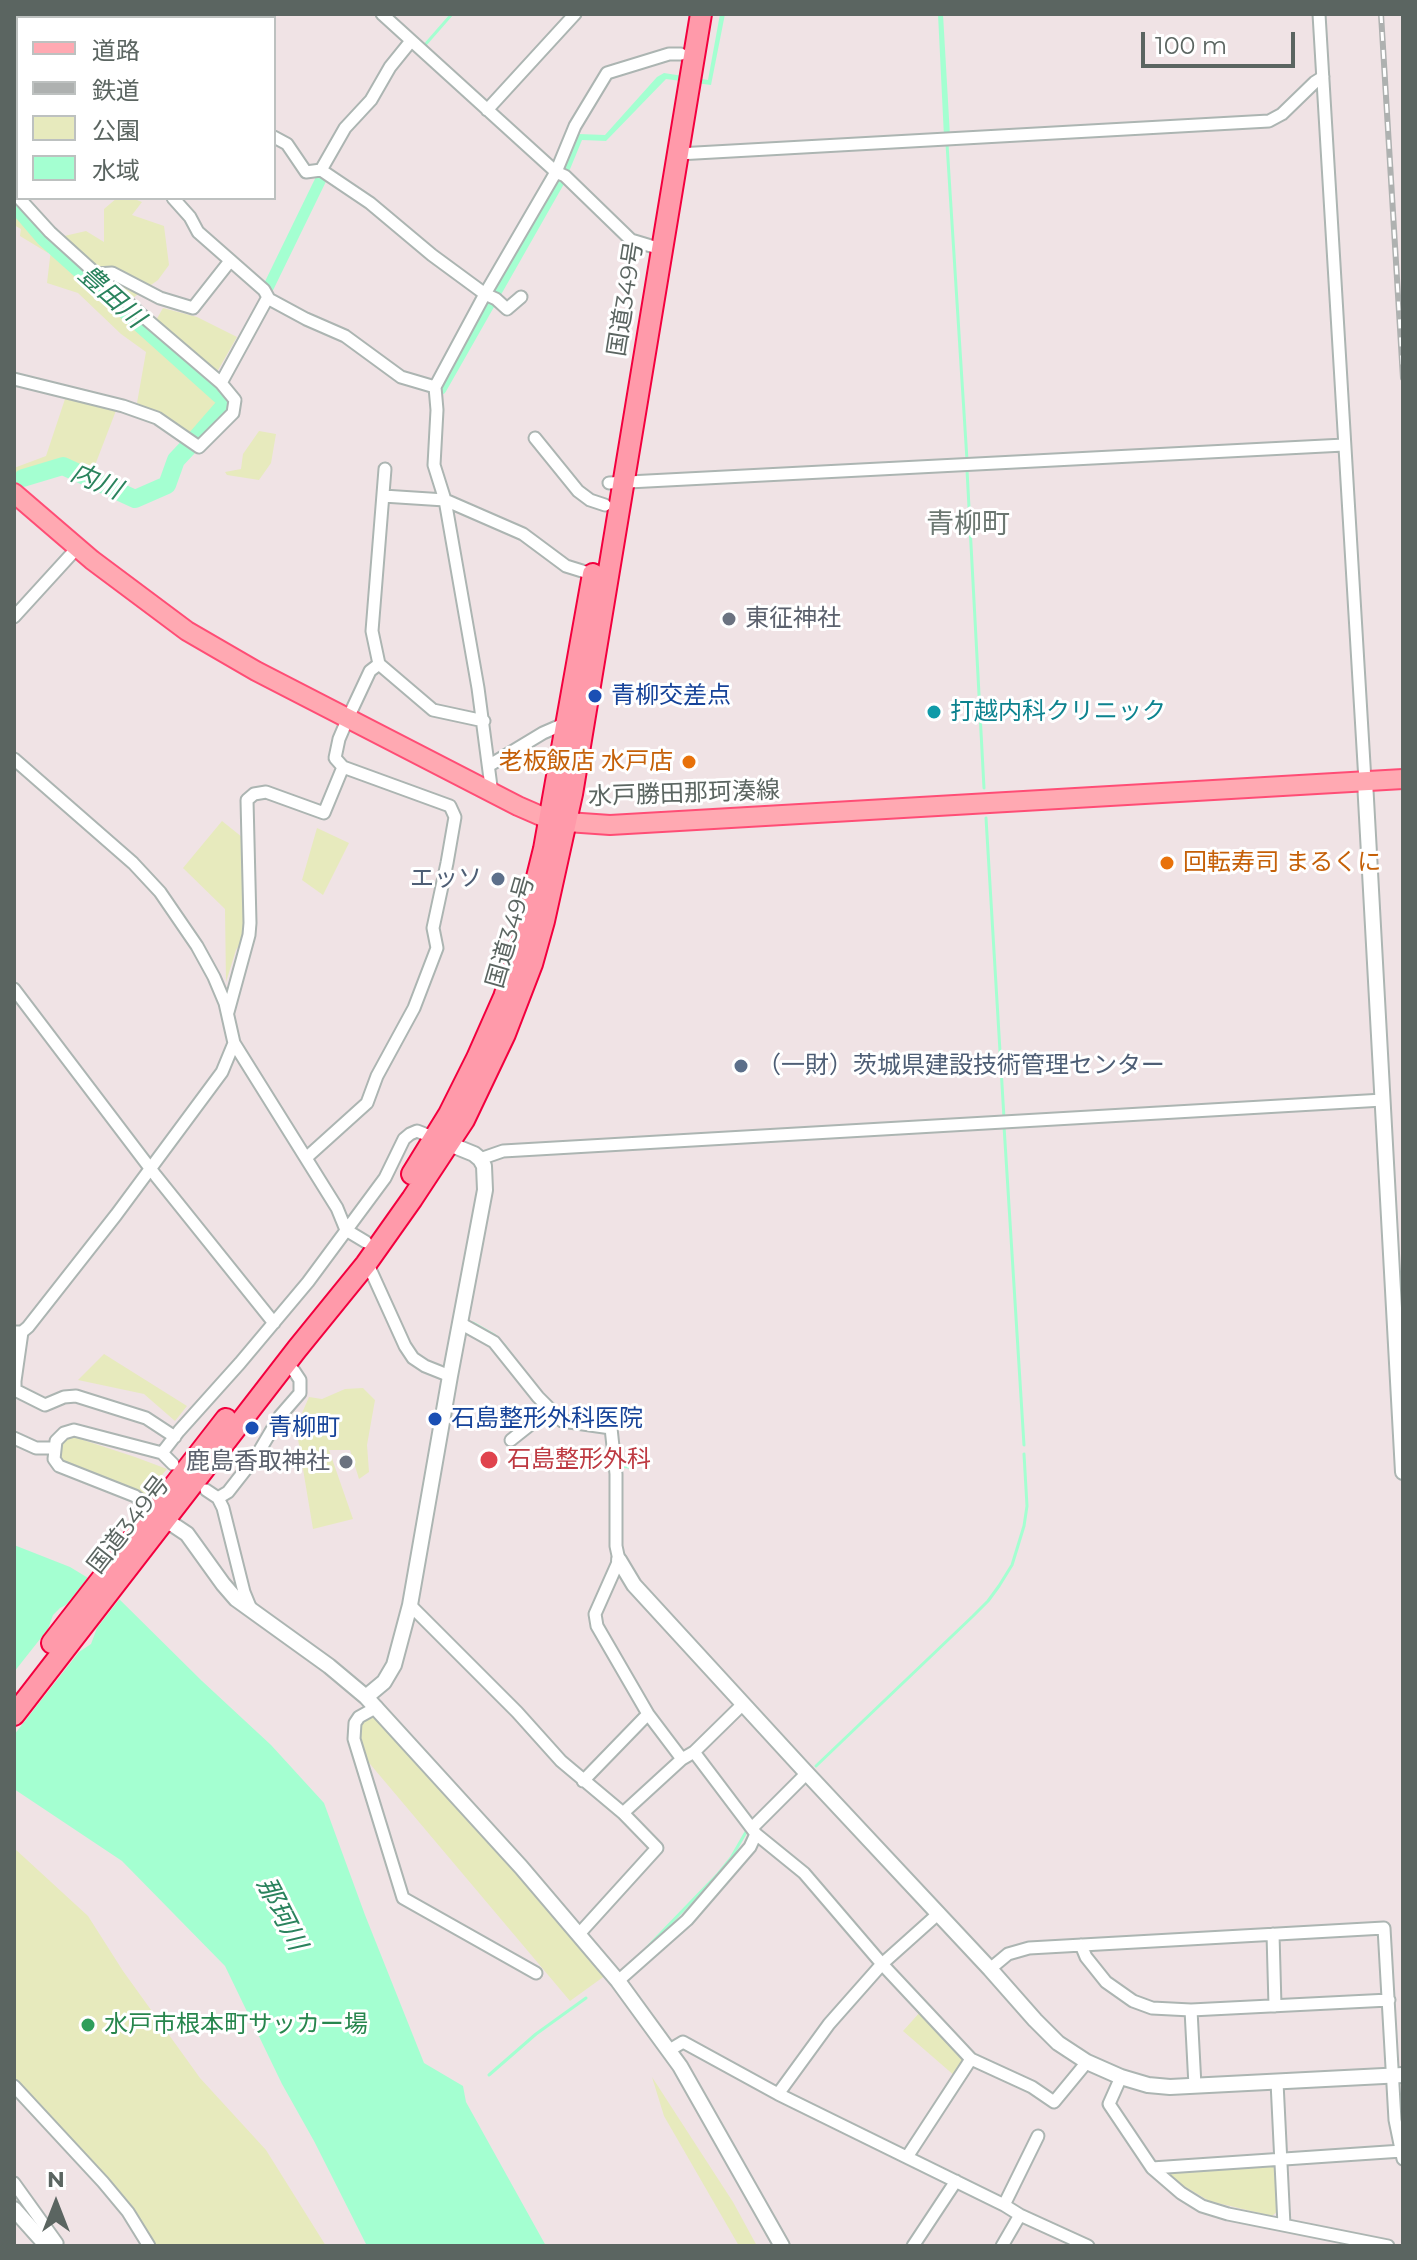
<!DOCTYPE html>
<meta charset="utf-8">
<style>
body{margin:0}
#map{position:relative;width:1417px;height:2260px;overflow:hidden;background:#f0e3e5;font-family:Montserrat,"Noto Sans JP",sans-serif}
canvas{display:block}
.frame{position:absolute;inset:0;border:16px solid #5b6561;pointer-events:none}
.legend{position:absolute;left:16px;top:16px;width:260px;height:184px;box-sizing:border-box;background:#fff;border:2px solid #bdc1c0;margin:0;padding:10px 14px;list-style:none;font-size:24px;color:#5b6561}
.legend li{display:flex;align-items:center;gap:16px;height:40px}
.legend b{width:40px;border:2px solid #bdc1c0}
.north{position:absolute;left:16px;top:2164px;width:80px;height:80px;-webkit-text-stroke:6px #fff;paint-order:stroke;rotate:0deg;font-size:22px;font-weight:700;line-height:32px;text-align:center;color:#5b6561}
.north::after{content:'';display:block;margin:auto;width:28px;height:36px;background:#5b6561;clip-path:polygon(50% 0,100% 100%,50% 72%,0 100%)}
.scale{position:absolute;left:1141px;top:32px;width:154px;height:36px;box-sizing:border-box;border:4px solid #5b6561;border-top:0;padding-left:10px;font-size:24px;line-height:28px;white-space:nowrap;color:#5b6561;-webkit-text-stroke:6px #fff;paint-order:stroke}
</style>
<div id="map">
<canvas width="1417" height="2260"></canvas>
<div class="frame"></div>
<ul class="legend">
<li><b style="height:10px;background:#ffa9b2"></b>道路</li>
<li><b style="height:10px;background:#aeb1b0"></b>鉄道</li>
<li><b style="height:22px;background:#e7eabd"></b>公園</li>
<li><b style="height:22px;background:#a4ffd1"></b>水域</li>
</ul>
<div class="north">N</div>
<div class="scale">100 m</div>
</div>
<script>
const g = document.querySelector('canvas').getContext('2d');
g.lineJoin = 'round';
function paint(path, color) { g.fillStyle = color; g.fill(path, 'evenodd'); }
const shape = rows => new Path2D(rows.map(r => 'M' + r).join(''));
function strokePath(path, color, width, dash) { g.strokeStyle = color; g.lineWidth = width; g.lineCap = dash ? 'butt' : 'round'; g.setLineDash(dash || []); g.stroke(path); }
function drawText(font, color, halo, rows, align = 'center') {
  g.font = font + ' Montserrat,"Noto Sans JP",sans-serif'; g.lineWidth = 6; g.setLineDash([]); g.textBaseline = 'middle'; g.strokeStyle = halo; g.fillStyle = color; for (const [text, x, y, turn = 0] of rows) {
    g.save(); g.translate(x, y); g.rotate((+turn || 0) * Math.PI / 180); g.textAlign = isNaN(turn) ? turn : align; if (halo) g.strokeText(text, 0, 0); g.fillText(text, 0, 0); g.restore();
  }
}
const green = shape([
 [14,14,41,14,44,18,18,18,18,94,14,96],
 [117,198,132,198,142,202,132,215,164,226,169,265,158,280,130,300,60,237,86,231,104,242,104,209],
 [14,206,49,247,48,253,20,236,21,229,14,225],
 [51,249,86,278,220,402,191,434,163,415,137,403,146,352,121,334,78,293,47,283],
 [163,308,197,317,237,337,217,372,155,322],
 [66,396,117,408,92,473,62,462,19,475,14,471,14,468,46,456],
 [259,431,276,434,271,463,259,480,227,475,225,472,241,469,243,454],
 [222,821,242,837,245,937,236,950,226,982,225,909,183,868],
 [317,828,349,843,323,895,302,880],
 [104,1354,187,1406,175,1421,144,1394,78,1380],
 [363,1388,375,1400,367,1445,369,1472,359,1479,350,1450,329,1450,353,1519,313,1529,296,1427,309,1397,322,1399,345,1389],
 [71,1436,135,1457,167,1469,144,1496,68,1467,60,1459,59,1449,62,1440],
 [375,1712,562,1923,606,1975,570,2001,365,1758,358,1728],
 [14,1848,88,1916,123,1971,200,2078,266,2150,326,2246,154,2246,14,2082],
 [921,2011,966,2060,956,2077,903,2031],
 [652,2077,733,2202,757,2246,739,2246,664,2116],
 [1271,2165,1275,2169,1278,2211,1272,2216,1209,2201,1169,2177,1171,2170]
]);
const water = shape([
 [720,14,725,14,711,85,666,79,606,141,582,140,568,174,561,170,579,134,605,135,657,77,664,73,708,80],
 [938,14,943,14,950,136,944,137],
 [14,1545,70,1567,113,1593,202,1681,271,1745,324,1803,365,1915,424,2063,463,2086,466,2102,546,2246,367,2246,314,2141,282,2084,225,1966,122,1861,14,1789]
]);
const pier = shape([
 [90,1575,122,1596,97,1628,91,1644,79,1652,14,1735,14,1672,48,1629,53,1615,60,1608,66,1605]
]);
const stream = shape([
 [424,46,452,14],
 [947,144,967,460],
 [967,470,984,788],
 [986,818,1004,1118],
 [1004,1126,1024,1445],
 [473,1323,494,1335,505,1346,515,1360],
 [559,1411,565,1415,574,1417],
 [619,1466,629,1467],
 [816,1766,973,1616,988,1601,999,1586,1012,1565,1024,1526,1027,1506,1024,1454],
 [636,1959,718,1874,731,1858,746,1832],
 [489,2075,536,2034,586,1998]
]);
const canal = shape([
 [267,290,323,175],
 [441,389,561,178]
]);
const river = shape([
 [14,202,44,237,228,402,194,441],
 [23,478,63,466,135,499,167,485,176,460,191,444]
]);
const minor = shape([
 [382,14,556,172,565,176,631,240,661,249],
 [1319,14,1365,781],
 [411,41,390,67,371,100,345,128,321,170,370,203,432,255,485,294,496,299,507,309,521,297],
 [487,110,575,14],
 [274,137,287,144,306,172,321,170],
 [14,143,18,139],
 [678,154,1269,121,1282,114,1315,82,1323,77],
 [19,198,50,232,145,318,221,383,268,297],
 [173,198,190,217,198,232,264,290,269,299,306,319,345,336,401,377,435,387],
 [96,274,112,273,160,298,193,308,230,261],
 [14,379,123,406,157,418,199,447,233,413,235,400,221,383],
 [535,438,578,491,590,500,605,505],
 [385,469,372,631,379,664,433,710,484,721],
 [609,483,1344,445],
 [383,496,445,500,523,534,566,566,595,575],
 [14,617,77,548],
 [14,759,133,863,160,892,197,946,214,977,225,1003,234,1043,337,1208,346,1230,366,1242],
 [490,765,543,733,566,723],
 [492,794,478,688,445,500,434,465,437,410,435,387,485,294,556,172,575,126,607,73,669,54,681,54],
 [14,989,156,1176,274,1323],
 [228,1012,249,935,250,923,247,800,254,794,266,792,324,813,343,767],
 [306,1158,367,1103,377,1076,414,1008,437,948,433,928,447,863,455,817,450,806,343,767,335,758,339,739,348,718,370,671,379,664],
 [480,1159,503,1151,1383,1100],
 [366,1264,371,1271,405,1346,413,1358,425,1366,450,1376],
 [460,1323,494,1342,538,1397,562,1421,611,1428,616,1474,616,1546,619,1560,595,1614,597,1626,648,1714,682,1759],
 [14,1332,22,1332,28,1327,116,1215,222,1072,234,1043],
 [22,1332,15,1381,15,1390,45,1405,64,1397,76,1396,146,1418,175,1437],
 [14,1438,36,1448,54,1448],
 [511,1440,550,1409],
 [162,1453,179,1431,240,1363,308,1282,385,1178,404,1139,410,1134,417,1131,435,1138],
 [206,1490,218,1498,223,1508,244,1592,251,1609],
 [218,1498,228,1492,257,1455,280,1416,300,1393,300,1380,294,1371],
 [158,1514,135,1496,59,1466,54,1459,56,1441,64,1433,74,1430,162,1453,173,1464],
 [410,1605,517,1712,561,1761,623,1813,657,1848,579,1934],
 [377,1707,359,1717,355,1723,354,1739,403,1898,536,1973],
 [694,1752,756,1834,804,1873,882,1964,971,2059,1032,2087,1054,2102,1087,2062],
 [583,1781,648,1714],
 [623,1813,682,1759,694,1752,743,1704],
 [752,1828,807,1773],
 [1273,1934,1275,2006],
 [1081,1945,1086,1957,1106,1982,1133,2001,1152,2008,1191,2010,1389,2000],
 [990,1969,1008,1954,1029,1948,1384,1928,1395,2120,1403,2159],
 [618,1981,687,1920,750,1847,756,1834],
 [1191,2010,1195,2086],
 [668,2051,683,2042,778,2094,1004,2205,1020,2215,1088,2246],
 [1121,2077,1109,2104,1152,2168,1181,2193,1202,2206,1228,2214,1388,2246],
 [1277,2082,1284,2225],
 [14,2086,103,2182,128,2212,149,2246],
 [778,2094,829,2024,882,1964,939,1913],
 [907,2157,971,2059],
 [1152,2168,1402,2151],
 [14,2183,57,2243,55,2246],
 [1004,2205,1038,2136],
 [913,2246,956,2181],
 [1002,2246,1020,2215]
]);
const tertiary = shape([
 [1365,781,1403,1472],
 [166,1520,187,1534,223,1584,236,1599,329,1666,366,1697,384,1682,394,1665,410,1605,450,1376,485,1190,484,1166,480,1159,474,1154,442,1141],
 [619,1560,634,1585,802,1768,990,1969,1035,2020,1058,2043,1087,2062,1121,2077,1148,2085,1170,2087,1403,2075],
 [366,1697,521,1867,618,1981,680,2066,782,2246],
 [14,2209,47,2246]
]);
const primary = shape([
 [14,493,92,560,187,631,256,671,518,806,541,816,567,822,610,825,1403,779]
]);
const trunk = shape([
 [412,1174,449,1114,477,1058,504,997,517,958,544,849,593,574],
 [52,1643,226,1419],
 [14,1715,297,1349,366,1264,412,1199,464,1120,505,1034,532,964,544,921,572,794,701,14]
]);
const rail = shape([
 [1381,14,1403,378]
]);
const markers = [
 [729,619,8,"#6b7280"],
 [595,696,8,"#1a4fb4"],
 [934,712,8,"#0f9aa8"],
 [689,762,8,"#e8710a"],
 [1167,863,8,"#e8710a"],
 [498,879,8,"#5c6f8a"],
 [741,1066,8,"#5c6f8a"],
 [435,1419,8,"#1a4fb4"],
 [252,1428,8,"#1a4fb4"],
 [489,1460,10,"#e0444e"],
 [346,1462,8,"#6b7280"],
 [88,2025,8,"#2e9e5b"]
];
const streetNames = [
 ["国道349号",626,299,-81],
 ["水戸勝田那珂湊線",684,794,-2],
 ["国道349号",511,932,-74],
 ["国道349号",129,1525,-52]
];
const worshipNames = [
 ["東征神社",745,619],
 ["鹿島香取神社",330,1462,"right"]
];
const transitNames = [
 ["青柳交差点",611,696],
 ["石島整形外科医院",451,1419],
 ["青柳町",268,1428]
];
const cultureNames = [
 ["打越内科クリニック",950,712]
];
const foodNames = [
 ["老板飯店 水戸店",673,762],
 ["回転寿司 まるくに",1183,863,"left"]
];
const serviceNames = [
 ["エッソ",482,879],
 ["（一財）茨城県建設技術管理センター",757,1066,"left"]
];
const healthNames = [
 ["石島整形外科",507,1460]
];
const leisureNames = [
 ["水戸市根本町サッカー場",104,2025]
];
const waterNames = [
 ["豊田川",111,297,42],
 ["内川",96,482,23],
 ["那珂川",281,1914,63]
];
const quarterNames = [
 ["青柳町",968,525]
];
paint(green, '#e7eabd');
paint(water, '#a4ffd1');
paint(pier, '#f0e3e5');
strokePath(stream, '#a4ffd1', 3);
strokePath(canal, '#a4ffd1', 11);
strokePath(river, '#a4ffd1', 18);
strokePath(minor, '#acb5b2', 15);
strokePath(tertiary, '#acb5b2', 18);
strokePath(primary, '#ff4d75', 22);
strokePath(trunk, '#f3003e', 24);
strokePath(minor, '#fff', 11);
strokePath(tertiary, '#fff', 14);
strokePath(primary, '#ffa9b2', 18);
strokePath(trunk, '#ff9aaa', 20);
strokePath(rail, '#aeb1b0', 6);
strokePath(rail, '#fff', 3, [9]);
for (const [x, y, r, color] of markers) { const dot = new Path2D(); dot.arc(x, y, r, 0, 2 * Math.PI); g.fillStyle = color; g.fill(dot); strokePath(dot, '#fff', 3); }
drawText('24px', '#5b6561', '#fff', streetNames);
drawText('24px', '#5b616d', '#fff', worshipNames, 'left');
drawText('24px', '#164399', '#fff', transitNames, 'left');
drawText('24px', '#0d838f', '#fff', cultureNames, 'left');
drawText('24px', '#c56008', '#fff', foodNames, 'right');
drawText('24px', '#4e5e75', '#fff', serviceNames, 'right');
drawText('24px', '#be3a42', '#fff', healthNames, 'left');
drawText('24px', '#27864d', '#fff', leisureNames, 'left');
drawText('italic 26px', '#2a835d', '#fff', waterNames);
drawText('28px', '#6c7872', '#fff', quarterNames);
</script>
